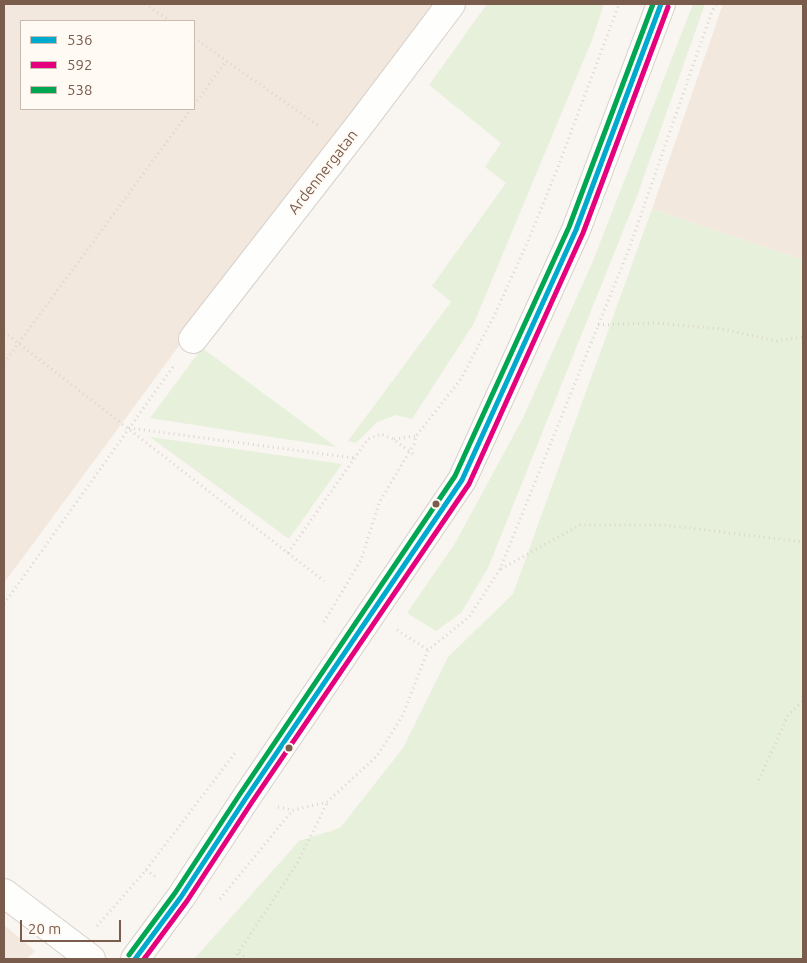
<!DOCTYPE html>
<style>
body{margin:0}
#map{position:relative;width:807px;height:963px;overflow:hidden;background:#f9f5f0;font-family:Ubuntu,sans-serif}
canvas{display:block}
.frame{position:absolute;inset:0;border:5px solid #7a5c4d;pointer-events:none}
.legend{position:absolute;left:20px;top:20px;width:175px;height:90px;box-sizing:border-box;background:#fffaf3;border:1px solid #cabbb1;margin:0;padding:6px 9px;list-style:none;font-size:15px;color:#7a5c4d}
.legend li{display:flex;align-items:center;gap:10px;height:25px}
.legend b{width:25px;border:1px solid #cabbb1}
.scale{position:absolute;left:20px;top:920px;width:101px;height:22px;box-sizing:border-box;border:2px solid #7a5c4d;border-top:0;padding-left:6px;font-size:15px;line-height:18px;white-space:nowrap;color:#7a5c4d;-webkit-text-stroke:4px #fffaf3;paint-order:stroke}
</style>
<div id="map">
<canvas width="807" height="963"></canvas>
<div class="frame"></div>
<ul class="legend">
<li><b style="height:6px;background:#00a9ce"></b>536</li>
<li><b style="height:6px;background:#e5007d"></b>592</li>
<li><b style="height:6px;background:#00a651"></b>538</li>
</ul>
<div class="scale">20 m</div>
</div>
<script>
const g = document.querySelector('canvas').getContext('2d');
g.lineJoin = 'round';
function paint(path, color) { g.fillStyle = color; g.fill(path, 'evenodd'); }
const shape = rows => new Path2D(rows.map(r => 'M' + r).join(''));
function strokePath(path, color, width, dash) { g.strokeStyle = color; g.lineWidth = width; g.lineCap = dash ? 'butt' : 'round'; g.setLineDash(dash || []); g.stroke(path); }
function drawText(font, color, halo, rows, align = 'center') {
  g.font = font + ' Ubuntu,sans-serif'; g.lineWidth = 4; g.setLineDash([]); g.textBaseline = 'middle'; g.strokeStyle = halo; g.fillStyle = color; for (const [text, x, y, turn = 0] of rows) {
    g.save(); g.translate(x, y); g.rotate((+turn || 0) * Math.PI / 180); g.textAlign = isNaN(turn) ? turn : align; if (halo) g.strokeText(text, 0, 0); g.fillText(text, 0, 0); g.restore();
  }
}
const residential = shape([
 [4,4,436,4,198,320,4,583],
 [21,21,194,21,194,109,21,109],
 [723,4,803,4,803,260,652,209],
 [4,925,35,951,26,959,4,959]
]);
const green = shape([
 [487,4,604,4,592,40,474,323,412,419,396,415,377,422,356,443,348,441,451,302,432,286,506,183,485,167,501,143,429,85],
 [693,4,705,4,637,196,488,568,461,613,436,631,407,613,454,545,523,418,593,261],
 [652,209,803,260,803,959,194,959,299,841,340,828,403,748,448,657,513,594],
 [202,348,336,447,150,418],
 [150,437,342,464,289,539]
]);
const path = shape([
 [145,4,170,21],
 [194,38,320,127],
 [194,105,226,61],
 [598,325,655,323,722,329,776,341,803,337],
 [4,332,324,581],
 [4,363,191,109],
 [129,428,354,458],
 [394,439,416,436],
 [288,553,368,439,381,434,393,439,416,456],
 [501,569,580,525,665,525,803,542],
 [4,604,175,364],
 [324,622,361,560,379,503,414,444,416,436,461,379,495,314,528,241,558,167,619,4],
 [397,630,428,650],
 [759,780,788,715,803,701],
 [278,807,293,810,327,802,377,756,402,717,428,650,469,617,500,569,629,249,712,11,717,4],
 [146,870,156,877],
 [220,899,292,811],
 [97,926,146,870,235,753],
 [239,953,248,959],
 [234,959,297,864,327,803]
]);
const minor = shape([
 [193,339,365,118,451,4],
 [4,893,91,959],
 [135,959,181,897,246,798,462,480,576,230,661,4]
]);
const bus1 = shape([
 [135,959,181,897,246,798,462,480,576,230,661,4]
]);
const bus2 = shape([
 [144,959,187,901,252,802,469,484,583,233,668,7]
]);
const bus3 = shape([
 [129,955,175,893,240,794,455,476,569,227,653,4]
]);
const markers = [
 [436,504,4.5,"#7a5c4d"],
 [289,748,4.5,"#7a5c4d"]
];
const streetNames = [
 ["Ardennergatan",323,172,-52]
];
paint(residential, '#f2e8de');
paint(green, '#e7f0db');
strokePath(minor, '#d7d1cb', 30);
strokePath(path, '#dcd5d0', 3, [1, 4]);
strokePath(minor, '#fefefd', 28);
strokePath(bus1, '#00a9ce', 5);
strokePath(bus2, '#e5007d', 5);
strokePath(bus3, '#00a651', 5);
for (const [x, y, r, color] of markers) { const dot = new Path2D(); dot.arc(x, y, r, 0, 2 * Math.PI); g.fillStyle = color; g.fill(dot); strokePath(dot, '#fffaf3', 2); }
drawText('15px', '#7a5c4d', '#fffaf3', streetNames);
</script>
